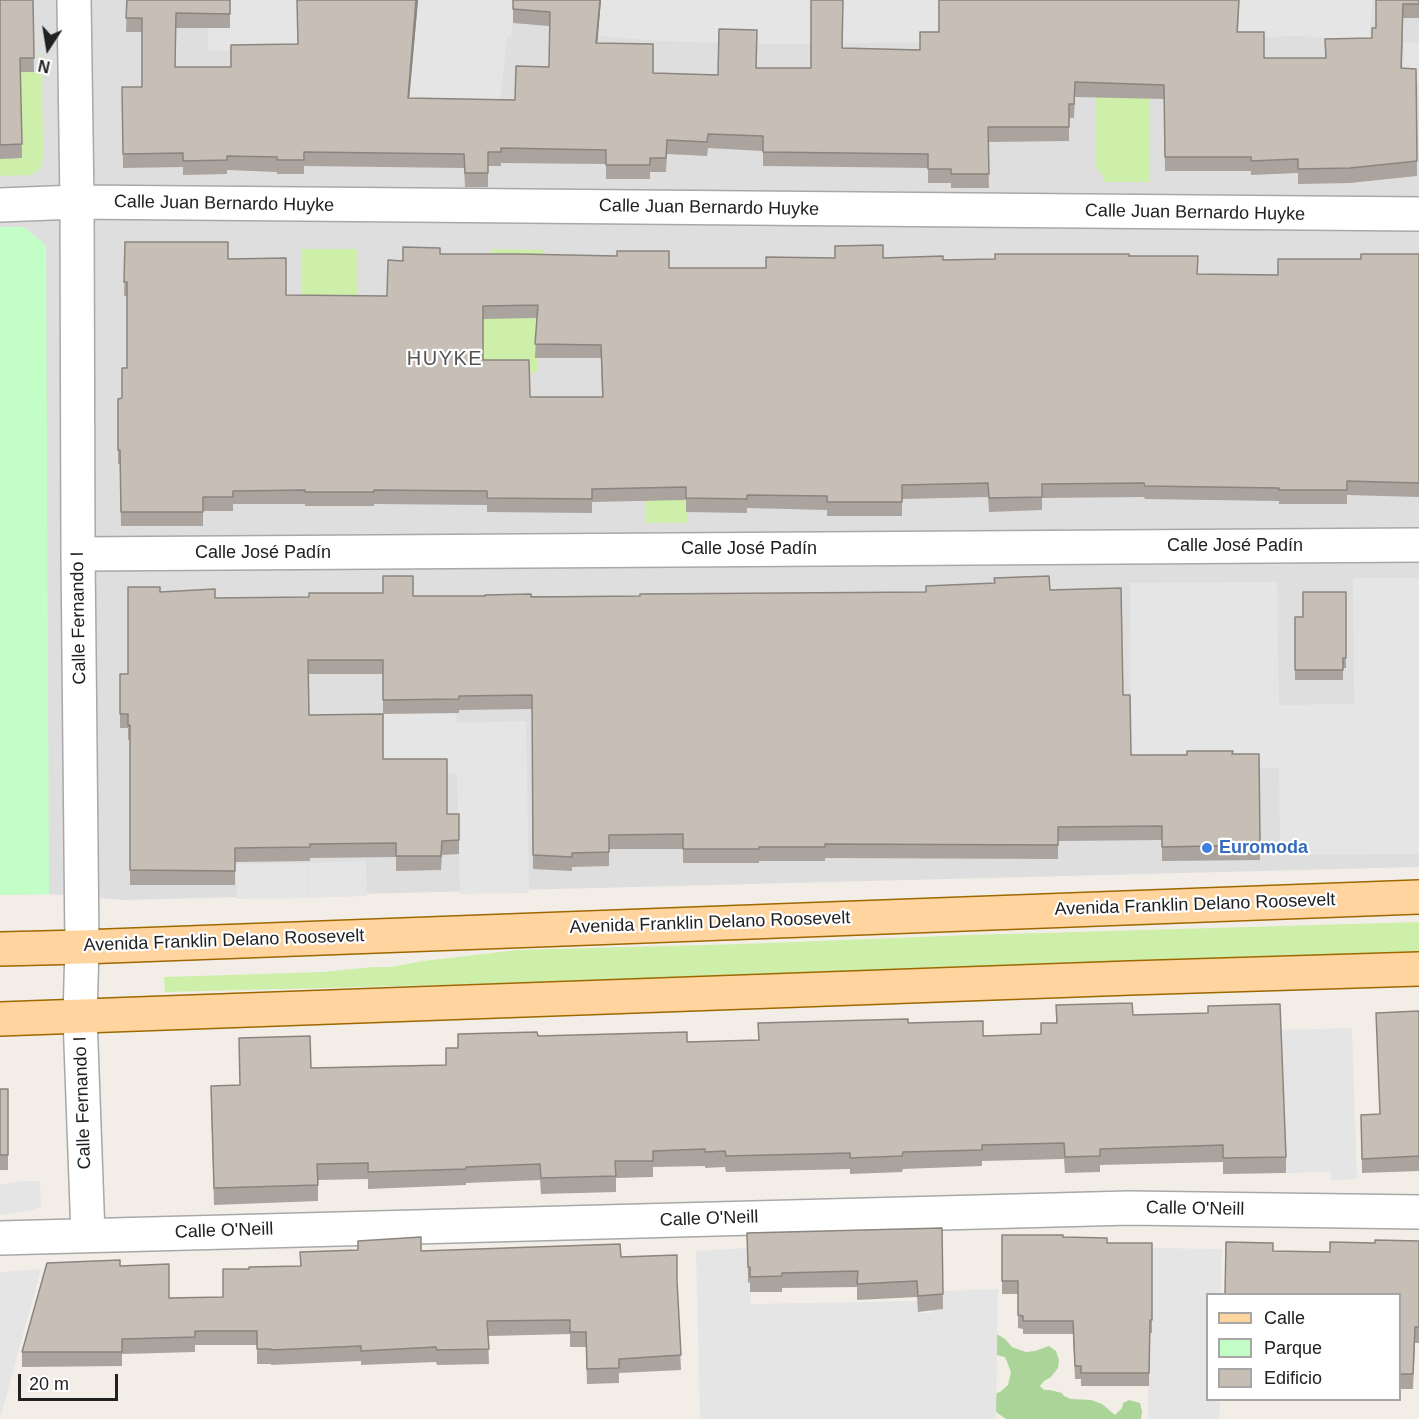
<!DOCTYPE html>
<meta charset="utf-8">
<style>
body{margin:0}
#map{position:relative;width:1419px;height:1419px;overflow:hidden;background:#f2eee7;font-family:Helvetica,sans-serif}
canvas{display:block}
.legend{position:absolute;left:1206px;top:1293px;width:195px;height:108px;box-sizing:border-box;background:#fff;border:2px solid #a6a6a6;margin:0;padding:8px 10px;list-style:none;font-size:18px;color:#212121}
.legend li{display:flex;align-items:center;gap:12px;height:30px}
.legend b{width:30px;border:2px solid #a6a6a6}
.north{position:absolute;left:18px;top:18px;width:60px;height:60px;-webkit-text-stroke:4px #fff;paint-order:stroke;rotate:192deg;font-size:16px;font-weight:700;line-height:24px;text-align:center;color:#212121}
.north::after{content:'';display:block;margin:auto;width:21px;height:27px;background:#212121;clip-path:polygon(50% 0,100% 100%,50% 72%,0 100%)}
.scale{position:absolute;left:18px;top:1374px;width:100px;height:27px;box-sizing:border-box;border:3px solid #212121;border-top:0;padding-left:8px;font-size:18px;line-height:21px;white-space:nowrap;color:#212121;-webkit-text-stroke:4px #fff;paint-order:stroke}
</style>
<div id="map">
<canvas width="1419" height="1419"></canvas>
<ul class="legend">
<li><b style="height:8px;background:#ffd49f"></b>Calle</li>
<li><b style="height:16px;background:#c2fec6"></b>Parque</li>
<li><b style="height:16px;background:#c7beb6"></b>Edificio</li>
</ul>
<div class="north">N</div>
<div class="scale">20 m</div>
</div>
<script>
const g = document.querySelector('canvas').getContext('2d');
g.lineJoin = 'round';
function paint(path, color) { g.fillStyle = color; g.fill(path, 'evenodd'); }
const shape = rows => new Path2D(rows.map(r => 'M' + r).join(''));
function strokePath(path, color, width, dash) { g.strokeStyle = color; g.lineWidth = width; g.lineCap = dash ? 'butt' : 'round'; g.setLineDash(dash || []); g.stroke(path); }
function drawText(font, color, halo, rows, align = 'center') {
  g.font = font + ' Helvetica,sans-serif'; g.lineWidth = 4.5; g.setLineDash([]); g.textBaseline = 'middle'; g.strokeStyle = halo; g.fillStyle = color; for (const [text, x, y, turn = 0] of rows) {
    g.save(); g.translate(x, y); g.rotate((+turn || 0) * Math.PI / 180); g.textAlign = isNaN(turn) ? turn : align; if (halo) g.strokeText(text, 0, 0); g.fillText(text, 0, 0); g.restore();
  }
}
const residential = shape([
 [0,0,1419,0,1419,867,124,900,49,894,0,895]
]);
const grass = shape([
 [42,53,43,156,41,166,40,169,31,175,0,176,0,159,22,158,20,72,39,72,39,54],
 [1096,97,1150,97,1149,182,1103,182,1103,176,1095,166],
 [302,249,357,249,357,309,302,375],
 [492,249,544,250,543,326,540,340,537,372,379,399,483,319,492,267],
 [685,403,687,523,646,523,646,498],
 [1419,922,1419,953,441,985,165,992,164,977,322,972,373,967,390,967,423,961,518,950,741,944,971,935]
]);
const forest = shape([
 [995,1333,1005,1339,1012,1347,1026,1352,1035,1351,1049,1346,1056,1351,1059,1360,1058,1368,1051,1377,1044,1381,1040,1386,1044,1390,1050,1390,1062,1393,1064,1396,1071,1399,1091,1400,1102,1404,1115,1415,1122,1408,1123,1403,1129,1400,1140,1403,1142,1411,1141,1419,1006,1419,989,1407,993,1394,1000,1392,1008,1385,1011,1372,1005,1357,996,1355]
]);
const park = shape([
 [0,227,24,227,46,245,49,894,0,895]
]);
const parking = shape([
 [229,0,297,0,298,50,208,51,207,12],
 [418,0,515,0,511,37,507,37,499,110,409,104],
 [601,0,811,0,837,44,757,44,661,41,598,36],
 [843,0,938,0,939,43,843,43],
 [1239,0,1372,0,1370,40,1297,36,1238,38],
 [1404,42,1419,43,1419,82,1403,81],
 [1353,578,1419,578,1419,854,1280,855,1279,768,1131,769,1130,583,1277,582,1279,705,1354,704],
 [456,713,457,723,526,721,529,893,460,894,457,773,383,774,383,714],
 [366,861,367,896,308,898,308,863],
 [307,863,307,898,237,899,236,864],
 [1352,1028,1357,1179,1331,1180,1331,1172,1286,1173,1281,1030],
 [21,1181,40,1181,41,1206,34,1210,0,1215,0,1185],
 [747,1248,748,1282,750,1282,751,1304,918,1301,918,1313,932,1313,932,1310,943,1309,943,1291,998,1289,996,1419,700,1419,696,1251],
 [1150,1248,1222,1249,1221,1294,1208,1294,1208,1400,1220,1400,1219,1419,1148,1419],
 [41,1269,0,1419,0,1272]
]);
const minor = shape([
 [74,0,77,202,78,554,82,947,80,1017,88,1235],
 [0,205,77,202,1419,214],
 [78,554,1419,545],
 [0,1238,1129,1208,1419,1212]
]);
const major = shape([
 [0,949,82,947,1419,897],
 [0,1019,1130,978,1419,969]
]);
const wall = shape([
 [0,0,33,0,34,72,20,72,22,158,0,159],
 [127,0,230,0,230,28,176,28,175,67,231,67,418,0,409,98,515,100,549,67,549,26,513,23,513,9,601,0,597,43,653,73,718,75,757,44,756,68,811,68,843,48,920,50,939,32,939,0,1239,0,1238,32,1264,58,1325,58,1372,38,1376,28,1376,0,1419,0,1419,18,1403,18,1402,68,1416,69,1417,176,1350,183,1298,184,1298,173,1251,175,1251,171,1165,171,1164,99,1075,97,1074,118,1069,118,1069,141,988,142,989,188,951,188,951,183,928,183,928,168,763,166,763,151,708,148,707,156,667,154,666,172,650,172,650,179,606,179,606,164,501,163,501,166,488,166,488,187,465,187,464,168,304,166,304,174,277,174,277,172,227,170,227,174,183,175,183,167,123,168,122,87,142,87,142,32,126,32],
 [125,242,228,259,286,295,387,296,403,261,440,254,669,268,766,268,883,258,943,260,1129,256,1198,274,1278,275,1361,259,1419,254,1419,497,1347,495,1347,504,1279,504,1279,501,1145,499,1144,497,1042,498,1042,510,989,512,988,497,902,499,902,516,827,516,827,510,747,508,747,513,686,512,686,500,592,502,592,513,487,512,487,505,374,504,374,506,305,506,305,504,233,504,233,511,203,511,203,526,121,526,120,464,118,464,118,399,122,398,127,368,127,296,124,296],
 [537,318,535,358,601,358,602,397,530,397,483,360,483,319],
 [1050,590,1123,695,1131,755,1259,754,1260,860,1162,861,1162,840,1058,841,1058,859,825,858,825,861,759,861,759,863,683,863,683,849,609,849,609,866,572,867,572,871,533,869,532,709,459,710,459,713,383,714,383,674,308,674,309,715,383,759,447,814,459,814,459,854,442,855,441,870,396,871,396,857,310,858,310,861,235,862,235,885,130,885,130,740,128,740,128,728,120,728,120,674,128,674,160,592,215,598,413,596,640,596],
 [1346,592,1346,668,1343,668,1343,680,1295,680,1295,617,1303,617],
 [1056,1005,1133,1015,1286,1157,1286,1173,1223,1174,1223,1162,1100,1165,1100,1172,1065,1173,1064,1159,982,1161,982,1166,903,1169,902,1172,850,1174,850,1169,726,1172,725,1167,705,1168,705,1166,653,1167,653,1177,616,1178,616,1192,541,1194,540,1180,466,1183,466,1185,368,1189,368,1179,318,1180,318,1201,214,1205,211,1102,240,1085,311,1068,446,1065,458,1048,538,1036,687,1042,758,1040,758,1023,908,1023,983,1036,1041,1034,1056,1023],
 [1419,1011,1419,1171,1362,1173,1361,1115,1380,1114,1376,1013],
 [0,1089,8,1089,8,1170,0,1170],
 [942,1228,943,1309,918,1312,917,1297,857,1300,857,1287,782,1288,782,1292,750,1292,750,1282,748,1283,747,1233],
 [1002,1235,1063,1237,1107,1243,1152,1243,1152,1333,1150,1333,1149,1386,1081,1386,1081,1379,1075,1379,1073,1334,1023,1334,1023,1329,1018,1328,1018,1294,1002,1294],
 [1419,1241,1419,1343,1415,1343,1413,1389,1400,1389,1400,1294,1273,1251,1330,1252,1375,1243],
 [421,1251,621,1257,677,1281,681,1370,619,1373,619,1383,587,1384,586,1347,570,1347,570,1334,488,1336,489,1364,437,1365,436,1362,361,1365,361,1361,271,1365,271,1364,257,1364,257,1345,195,1345,195,1352,122,1354,122,1366,22,1367,22,1352,120,1266,169,1298,223,1297,249,1269,300,1266,300,1252]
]);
const shadedWall = shape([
 [416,0,418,0,408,112,408,98],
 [600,0,601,0,596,58,596,43]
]);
const building = shape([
 [0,0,33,0,34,58,20,58,22,144,0,145,0,0],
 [127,0,230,0,230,14,176,13,175,67,231,67,231,45,298,44,297,0,416,0,408,98,515,100,516,66,549,67,550,12,513,9,513,0,600,0,596,43,653,44,653,73,718,75,719,29,757,30,756,68,811,68,811,0,843,0,842,48,920,50,920,32,939,32,939,0,1239,0,1237,32,1264,32,1264,58,1326,58,1325,39,1372,38,1372,28,1376,28,1376,0,1419,0,1419,4,1403,4,1401,68,1416,69,1417,161,1350,168,1298,169,1298,159,1251,161,1251,157,1165,157,1164,85,1075,82,1074,104,1069,104,1069,127,988,127,989,174,951,174,951,169,928,169,928,154,763,152,763,136,708,134,707,142,667,140,666,158,650,158,650,165,606,165,606,150,501,148,501,152,488,152,488,173,465,173,464,154,304,152,304,160,277,160,277,157,227,156,227,160,183,161,183,153,123,154,122,87,142,87,142,18,126,18,127,0],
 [125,242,228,242,228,259,286,258,286,295,387,296,388,260,403,261,403,247,440,248,440,254,519,254,617,256,617,251,669,251,669,268,766,268,766,257,835,258,835,246,883,245,883,258,943,256,943,260,995,259,995,254,1129,254,1129,256,1198,256,1197,274,1278,275,1278,259,1361,259,1361,254,1419,254,1419,483,1347,481,1347,490,1279,490,1279,488,1145,486,1144,483,1042,484,1042,497,989,498,988,483,902,485,902,502,827,502,827,496,747,495,747,499,686,498,686,487,592,489,592,499,487,498,487,491,374,490,374,492,305,492,305,490,233,491,233,497,203,497,203,512,121,512,120,450,118,450,118,399,122,398,122,368,127,368,127,282,124,282,125,242],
 [538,305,535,344,601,345,603,397,530,397,529,360,483,360,483,306,538,305],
 [383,576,413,576,413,596,485,596,485,595,531,594,531,597,640,596,640,594,926,592,926,586,995,583,994,578,1049,576,1050,590,1121,588,1123,695,1130,695,1131,755,1187,755,1187,751,1233,751,1232,754,1259,754,1260,845,1162,847,1162,826,1058,827,1058,845,825,844,825,847,759,847,759,849,683,849,683,834,609,835,609,852,572,853,572,857,533,855,532,695,459,696,459,699,383,700,383,660,308,660,309,715,383,714,383,759,447,759,447,814,459,814,459,840,442,841,441,856,396,856,396,843,310,844,310,847,235,848,235,871,130,870,130,725,128,726,128,714,120,714,120,674,128,674,128,587,160,587,160,592,215,589,215,598,309,597,309,593,383,593,383,576],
 [1303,592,1346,592,1346,658,1343,658,1343,670,1295,670,1295,617,1303,617,1303,592],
 [1132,1003,1133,1015,1208,1013,1208,1006,1280,1004,1286,1157,1223,1158,1223,1145,1100,1149,1100,1156,1065,1157,1064,1143,982,1145,982,1150,903,1152,902,1156,850,1158,850,1153,726,1156,725,1151,705,1152,705,1149,653,1151,653,1161,615,1161,616,1176,541,1178,540,1164,466,1167,466,1169,368,1172,368,1163,317,1164,318,1185,214,1188,211,1086,240,1085,239,1038,310,1036,311,1068,446,1065,446,1048,458,1048,458,1034,537,1032,538,1036,687,1032,687,1042,759,1040,758,1023,908,1019,908,1023,983,1021,983,1036,1041,1034,1041,1023,1057,1023,1056,1005,1132,1003],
 [1419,1011,1419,1156,1362,1159,1361,1115,1380,1114,1376,1013,1419,1011],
 [0,1089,8,1089,8,1155,0,1155,0,1089],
 [942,1228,943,1294,918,1296,917,1281,857,1284,858,1271,782,1273,782,1276,750,1277,750,1267,748,1267,747,1233,942,1228],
 [1002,1235,1063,1235,1063,1237,1107,1238,1107,1243,1152,1243,1152,1320,1150,1320,1149,1373,1081,1373,1081,1366,1075,1366,1073,1321,1023,1321,1023,1316,1018,1315,1018,1281,1002,1281,1002,1235],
 [421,1237,421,1251,620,1244,621,1257,677,1255,677,1281,681,1355,619,1359,619,1368,587,1369,586,1332,570,1332,570,1320,487,1321,489,1349,437,1350,436,1347,361,1351,361,1346,271,1350,271,1349,257,1349,257,1331,195,1331,195,1337,122,1339,122,1352,22,1352,47,1263,120,1260,120,1266,169,1264,169,1298,223,1297,223,1269,249,1269,249,1267,301,1266,300,1252,358,1250,358,1241,421,1237],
 [1375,1240,1419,1241,1419,1327,1415,1327,1413,1374,1400,1374,1400,1294,1225,1294,1226,1242,1273,1243,1273,1251,1330,1252,1330,1242,1375,1243,1375,1240]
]);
const markers = [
 [1207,848,6,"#3f7fe0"]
];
const streetNames = [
 ["Calle Juan Bernardo Huyke",224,204,1],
 ["Calle Juan Bernardo Huyke",709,208,1],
 ["Calle Juan Bernardo Huyke",1195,213,1],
 ["Calle José Padín",1235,546],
 ["Calle José Padín",749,549],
 ["Calle José Padín",263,553],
 ["Calle Fernando I",79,618,-91],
 ["Avenida Franklin Delano Roosevelt",1195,905,-2],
 ["Avenida Franklin Delano Roosevelt",710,923,-2],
 ["Avenida Franklin Delano Roosevelt",224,941,-2],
 ["Calle Fernando I",83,1103,-92],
 ["Calle O'Neill",1195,1209,1],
 ["Calle O'Neill",709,1219,-2],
 ["Calle O'Neill",224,1231,-2]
];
const shopNames = [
 ["Euromoda",1219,848]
];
const neighbourhoodNames = [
 ["HUYKE",445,359]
];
paint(residential, '#dfdede');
paint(grass, '#cdefaa');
paint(forest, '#abd499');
paint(park, '#c2fec6');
paint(parking, '#e5e5e5');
strokePath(minor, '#a8a8a8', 36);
strokePath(major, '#9e6800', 36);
strokePath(minor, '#fff', 33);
strokePath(major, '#ffd49f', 33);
paint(wall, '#aba39d');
paint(shadedWall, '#8b857f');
paint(building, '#c7beb6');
strokePath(building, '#8b857f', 1.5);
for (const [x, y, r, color] of markers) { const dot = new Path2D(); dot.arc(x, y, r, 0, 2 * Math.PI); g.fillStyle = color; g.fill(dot); strokePath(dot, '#fff', 2); }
drawText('18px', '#212121', '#fff', streetNames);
drawText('bold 18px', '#366cbe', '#fff', shopNames, 'left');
g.letterSpacing = '1.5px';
drawText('20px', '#545454', '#fff', neighbourhoodNames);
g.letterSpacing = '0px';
</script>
